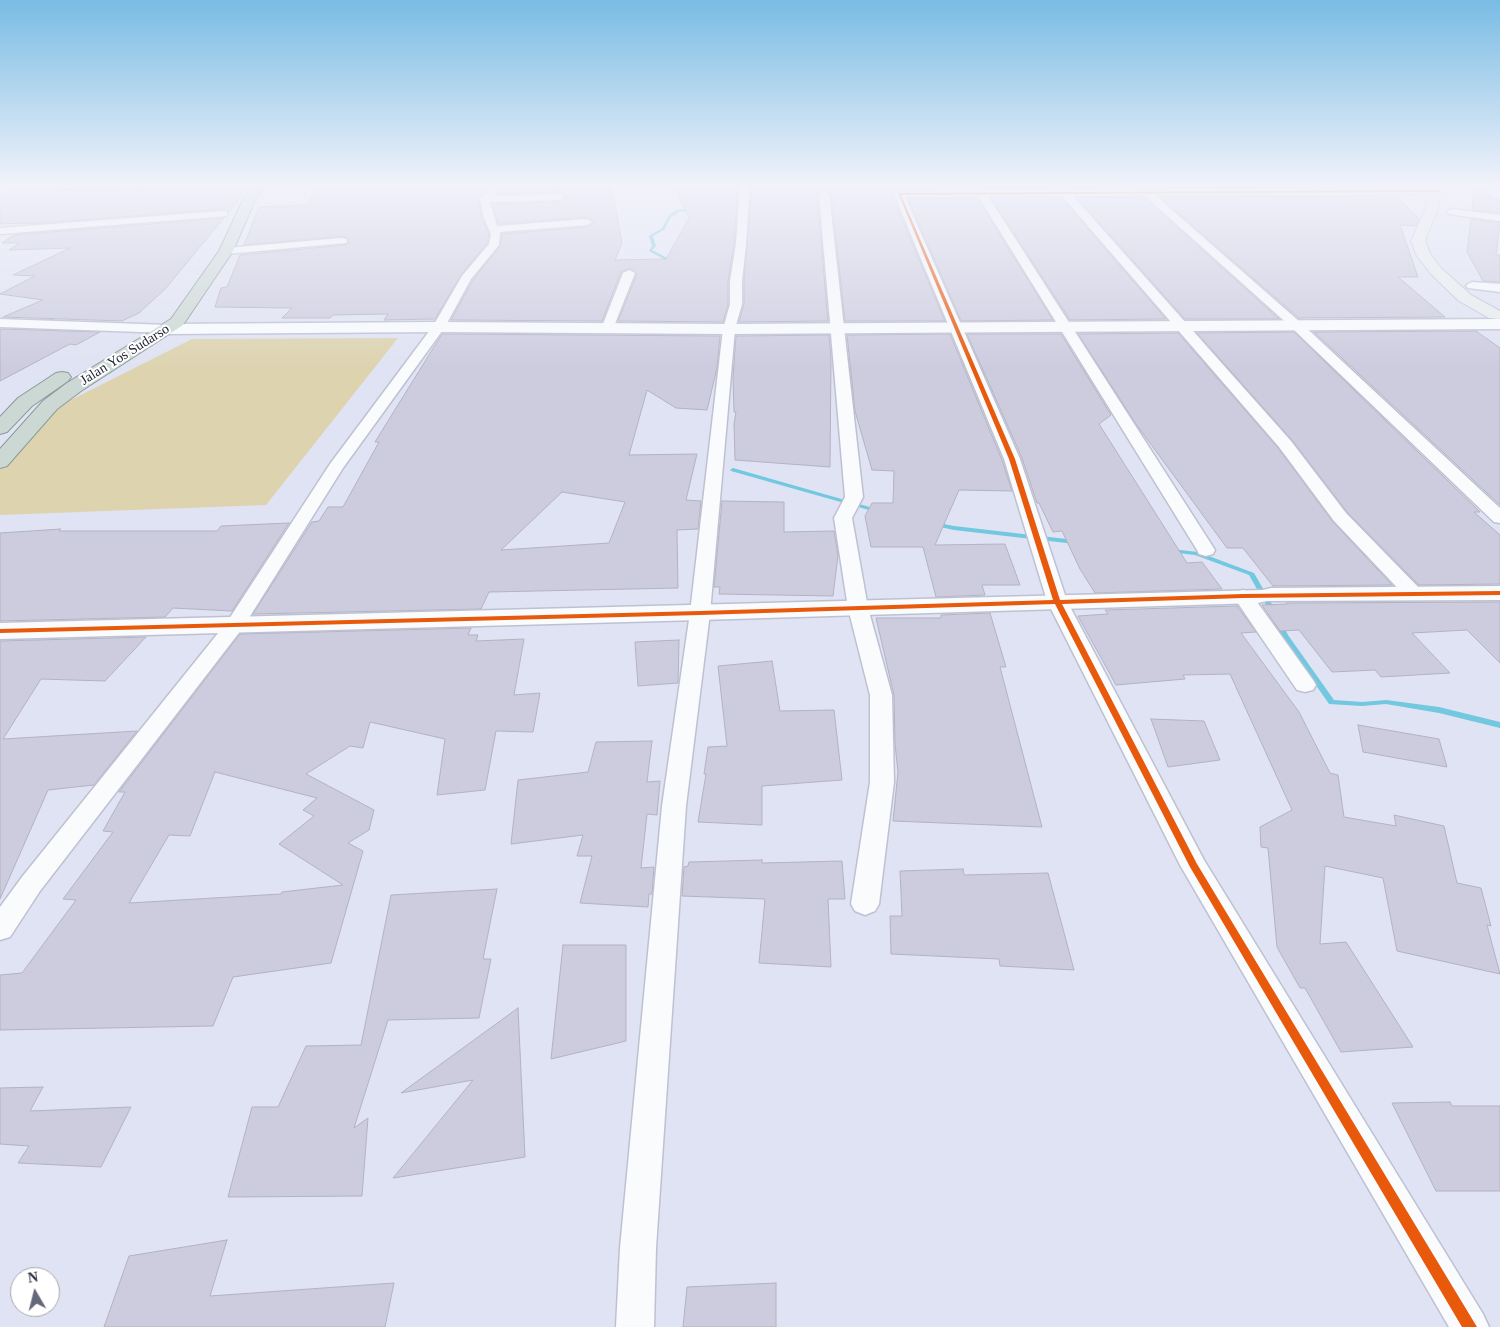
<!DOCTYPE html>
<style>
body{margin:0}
#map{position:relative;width:1500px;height:1327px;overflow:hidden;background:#e0e3f3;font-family:"Times New Roman",serif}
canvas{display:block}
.north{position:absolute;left:10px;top:1267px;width:50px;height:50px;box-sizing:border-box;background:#fff;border:1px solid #a7a8af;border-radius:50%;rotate:352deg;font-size:14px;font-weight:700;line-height:20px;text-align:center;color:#232638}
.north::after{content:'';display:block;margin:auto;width:18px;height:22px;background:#656879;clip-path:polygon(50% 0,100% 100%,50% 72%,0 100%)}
</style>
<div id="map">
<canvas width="1500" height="1327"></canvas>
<div class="north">N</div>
</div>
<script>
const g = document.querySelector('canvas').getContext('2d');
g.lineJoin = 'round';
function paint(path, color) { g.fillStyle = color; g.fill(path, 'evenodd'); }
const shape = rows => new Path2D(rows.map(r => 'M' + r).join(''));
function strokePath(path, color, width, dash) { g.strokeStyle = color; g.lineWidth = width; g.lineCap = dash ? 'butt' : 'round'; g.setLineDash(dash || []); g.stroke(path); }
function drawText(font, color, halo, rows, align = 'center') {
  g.font = font + ' "Times New Roman",serif'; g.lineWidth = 4; g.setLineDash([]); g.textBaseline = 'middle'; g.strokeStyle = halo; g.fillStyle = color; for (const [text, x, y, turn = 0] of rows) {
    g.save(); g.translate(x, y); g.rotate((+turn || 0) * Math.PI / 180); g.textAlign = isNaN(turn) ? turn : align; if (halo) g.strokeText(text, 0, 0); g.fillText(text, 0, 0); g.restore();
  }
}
const green = shape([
 [398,338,266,505,0,515,0,469,59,406,192,339]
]);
const stream = shape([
 [96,185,139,188,137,189,96,187,49,191,47,190,96,185],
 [695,208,696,210,679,212,671,217,664,230,653,236,656,246,652,250,675,262,675,264,673,264,649,251,652,246,649,236,662,228,669,215,677,210,695,208],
 [59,314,63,315,51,321,47,320,59,314],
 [733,468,880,510,881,511,880,512,876,512,731,471,730,470,733,468],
 [933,522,954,526,1075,540,1078,542,1075,544,954,530,931,525,931,523,933,522],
 [1171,549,1198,552,1254,573,1277,613,1275,614,1271,614,1249,575,1195,555,1169,552,1168,551,1171,549],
 [1275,621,1281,621,1288,635,1334,700,1362,702,1386,700,1439,707,1500,722,1500,728,1439,713,1386,704,1362,706,1329,704,1281,635,1274,623,1275,621]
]);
const building = shape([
 [22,183,65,183,56,190,154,186,158,183,235,183,232,188,249,187,229,212,223,209,29,224,31,223,0,224,0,198,22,183],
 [353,183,491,183,478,199,482,218,489,234,487,243,461,275,435,319,384,320,388,314,333,315,330,318,282,318,292,308,215,307,221,288,227,287,240,255,346,245,349,242,348,238,342,236,244,245,259,207,307,205,316,190,349,188,353,183],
 [505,183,611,183,622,243,615,260,666,259,689,218,672,183,738,183,734,244,728,281,728,304,723,322,618,321,637,274,630,268,621,272,602,321,451,320,473,280,500,246,502,234,587,227,594,223,587,217,498,224,492,204,559,202,566,198,559,192,497,194,505,183],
 [752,183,918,183,924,189,899,189,892,195,945,321,845,321,831,194,823,189,817,194,828,321,739,322,744,304,744,281,752,183],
 [991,183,1052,183,1051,185,1054,188,983,189,979,184,991,183],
 [1064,183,1383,183,1386,186,1069,188,1064,183],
 [1474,185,1500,201,1500,213,1472,210,1474,185],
 [1396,196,1419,219,1416,226,1400,225,1418,277,1398,277,1445,317,1299,318,1160,197,1396,196],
 [1143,197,1279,319,1185,319,1077,198,1143,197],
 [977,198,1053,320,961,321,908,199,977,198],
 [991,198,1061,198,1166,319,1070,320,991,198],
 [224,218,166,288,139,313,122,321,3,317,43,300,0,294,35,276,13,275,70,248,9,250,20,243,2,243,14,235,224,218],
 [1471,219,1500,223,1496,255,1500,255,1500,282,1483,281,1467,252,1471,219],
 [0,330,1,329,100,332,76,345,70,344,0,381,0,330],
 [1476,331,1500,348,1500,505,1314,332,1476,331],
 [1294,332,1480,512,1474,512,1500,535,1500,584,1419,585,1347,512,1292,440,1197,333,1294,332],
 [1178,333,1278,448,1333,522,1392,585,1273,586,1243,548,1227,548,1136,424,1078,334,1178,333],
 [442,334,720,336,717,368,707,410,676,408,647,390,629,455,697,454,686,500,701,501,698,529,677,530,678,588,489,592,481,609,253,614,312,522,319,521,328,507,343,507,379,442,375,442,442,334],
 [562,492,625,502,609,543,501,550,562,492],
 [950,334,1002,460,1012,491,959,490,935,545,1005,544,1020,585,982,585,985,595,936,597,923,547,871,547,865,516,872,503,893,503,894,471,872,470,855,411,847,335,950,334],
 [967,334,1061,334,1111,415,1099,424,1187,563,1202,562,1222,589,1095,593,1080,569,1062,531,1053,532,1039,503,1037,503,1022,458,967,334],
 [829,335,831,357,830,467,735,460,734,424,736,412,734,412,733,377,736,336,829,335],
 [722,501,784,502,784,532,834,531,838,555,833,596,719,594,720,587,714,587,722,501],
 [289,523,232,611,173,608,165,617,0,621,0,533,61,529,59,531,217,531,221,526,289,523],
 [1500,602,1500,663,1467,630,1412,633,1450,673,1381,677,1375,670,1332,672,1299,630,1280,631,1262,605,1287,604,1286,603,1500,602],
 [1237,606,1256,632,1241,633,1299,712,1330,773,1338,775,1344,817,1396,826,1394,815,1444,826,1457,883,1481,888,1491,926,1487,925,1500,974,1397,951,1383,878,1325,866,1320,944,1346,942,1413,1047,1341,1052,1305,988,1300,988,1277,947,1268,848,1261,847,1260,827,1292,810,1230,674,1183,675,1185,679,1116,685,1078,616,1108,614,1105,610,1237,606],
 [990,613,1006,667,1000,667,1042,827,893,821,898,772,895,744,894,695,876,618,941,618,941,615,990,613],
 [471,628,468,635,478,635,476,641,524,639,514,695,540,693,533,732,496,731,485,790,437,795,445,739,370,722,363,748,350,746,306,774,374,810,369,830,348,843,363,851,331,963,233,977,213,1026,0,1030,0,975,22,973,76,900,63,899,113,832,103,831,125,792,119,792,240,634,471,628],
 [215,772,317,798,303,810,314,816,279,844,343,885,282,892,281,894,129,903,169,835,190,836,215,772],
 [146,637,105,681,41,679,3,739,137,731,94,785,48,790,0,899,0,641,146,637],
 [679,640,678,683,638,686,635,642,679,640],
 [772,661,780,711,834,710,842,780,762,786,762,825,698,822,706,774,704,774,708,747,727,746,718,666,772,661],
 [1151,719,1204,721,1220,760,1168,767,1151,719],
 [1358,725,1439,739,1447,767,1363,752,1358,725],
 [652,741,647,782,660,781,657,815,647,814,641,868,654,867,652,894,649,894,648,907,580,903,592,856,577,856,583,835,511,844,518,780,588,772,596,742,652,741],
 [762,860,762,863,842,861,845,899,828,899,831,967,759,963,765,899,682,896,684,867,688,866,689,862,762,860],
 [963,869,964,875,1048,873,1074,970,1000,966,999,959,891,954,890,916,902,916,900,871,963,869],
 [497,889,483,959,491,959,479,1018,388,1020,354,1128,368,1118,362,1196,228,1197,252,1107,278,1107,306,1046,361,1045,391,895,497,889],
 [563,945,626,945,626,1041,551,1059,563,945],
 [518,1008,525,1157,393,1178,473,1080,401,1093,518,1008],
 [43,1087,30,1111,131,1107,101,1167,18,1163,29,1146,0,1144,0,1088,43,1087],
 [1450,1102,1452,1106,1500,1106,1500,1191,1436,1191,1392,1103,1450,1102],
 [227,1240,210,1296,394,1283,385,1327,104,1327,129,1256,227,1240],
 [776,1283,776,1327,683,1327,687,1287,776,1283]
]);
const minor = shape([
 [494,183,503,183,493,196,559,194,564,197,559,200,490,202,497,226,587,219,592,222,587,225,500,232,499,245,471,279,445,327,343,468,242,629,40,891,10,937,0,940,0,907,22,877,227,622,330,464,433,326,462,276,489,244,491,234,484,218,480,199,494,183],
 [740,183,750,183,746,244,742,281,742,304,735,329,710,613,686,806,656,1248,654,1327,616,1327,620,1248,662,806,690,613,723,329,730,304,730,281,736,244,740,183],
 [1055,183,1061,183,1068,190,1440,188,1445,191,1440,194,1155,195,1300,322,1500,508,1500,523,1494,522,1292,328,1144,195,1073,196,1291,441,1346,513,1421,590,1424,594,1421,598,1414,600,1407,598,1334,521,1279,447,1062,196,988,196,1215,550,1213,554,1206,556,1199,554,1197,550,978,196,905,197,1020,459,1067,601,1204,860,1483,1314,1489,1327,1449,1327,1180,865,1047,601,1004,459,894,194,899,191,1058,190,1053,185,1055,183],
 [824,191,829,194,863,497,852,518,868,608,892,695,894,782,879,904,875,911,865,915,855,911,851,904,870,782,870,695,848,608,834,518,845,497,819,194,824,191],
 [1452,209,1500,215,1500,221,1449,214,1447,212,1452,209],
 [223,211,227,212,227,216,0,234,0,228,223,211],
 [342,238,346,239,347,241,346,243,226,254,221,251,226,248,342,238],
 [629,270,635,273,613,329,607,333,602,332,601,329,623,273,629,270],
 [1472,282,1500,284,1500,292,1468,288,1466,286,1468,284,1472,282],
 [0,319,169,325,175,329,169,333,0,327,0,319],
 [1243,590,1250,592,1313,680,1316,685,1313,690,1305,692,1297,690,1233,596,1236,592,1243,590]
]);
const tertiary = shape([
 [1500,319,1500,329,729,334,439,332,169,334,163,332,161,329,163,326,169,324,439,322,729,324,1500,319],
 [1500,586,1500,600,1267,601,1258,603,700,620,0,639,0,623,1263,590,1271,588,1500,586]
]);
const secondary = shape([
 [1408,183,1421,183,1437,197,1439,206,1425,241,1431,255,1441,268,1471,295,1500,311,1500,319,1489,318,1459,301,1431,274,1417,256,1411,241,1427,206,1425,198,1408,183]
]);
const trunk = shape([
 [256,183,268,183,255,200,233,251,183,325,81,391,57,409,7,466,0,468,0,449,43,401,67,383,171,319,219,251,243,200,256,183],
 [62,372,68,373,71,377,68,381,32,406,7,432,0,434,0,417,18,398,56,373,62,372]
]);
const cycleway = shape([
 [1440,190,1441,192,901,195,1015,459,1060,600,1243,594,1500,591,1500,595,1243,598,1062,604,1197,864,1477,1327,1462,1327,1190,867,1055,604,700,615,0,633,0,629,700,611,1053,600,1009,459,898,193,1440,190]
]);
const farStreetnames = [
 ["Jalan Yos Sudarso",125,355,-32]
];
paint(green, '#ddd3af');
paint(stream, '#72c8df');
paint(building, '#cdccdf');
strokePath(building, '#b2b2c1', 1);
strokePath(minor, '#bec1d1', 3);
strokePath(tertiary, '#bec1d1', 3);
strokePath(secondary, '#bec1d1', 2);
strokePath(trunk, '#8b9a9b', 2);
paint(minor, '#fafbfd');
paint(tertiary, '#fafbfd');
paint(secondary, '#e9edee');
paint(trunk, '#ccd8d4');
paint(cycleway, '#e8590c');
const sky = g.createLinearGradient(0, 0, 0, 369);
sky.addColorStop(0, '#79bce4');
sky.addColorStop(0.5, '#f1f2fa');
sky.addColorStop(1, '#f1f2fa00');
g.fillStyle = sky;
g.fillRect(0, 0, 1500, 369);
drawText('14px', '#232638', '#fff', farStreetnames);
</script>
